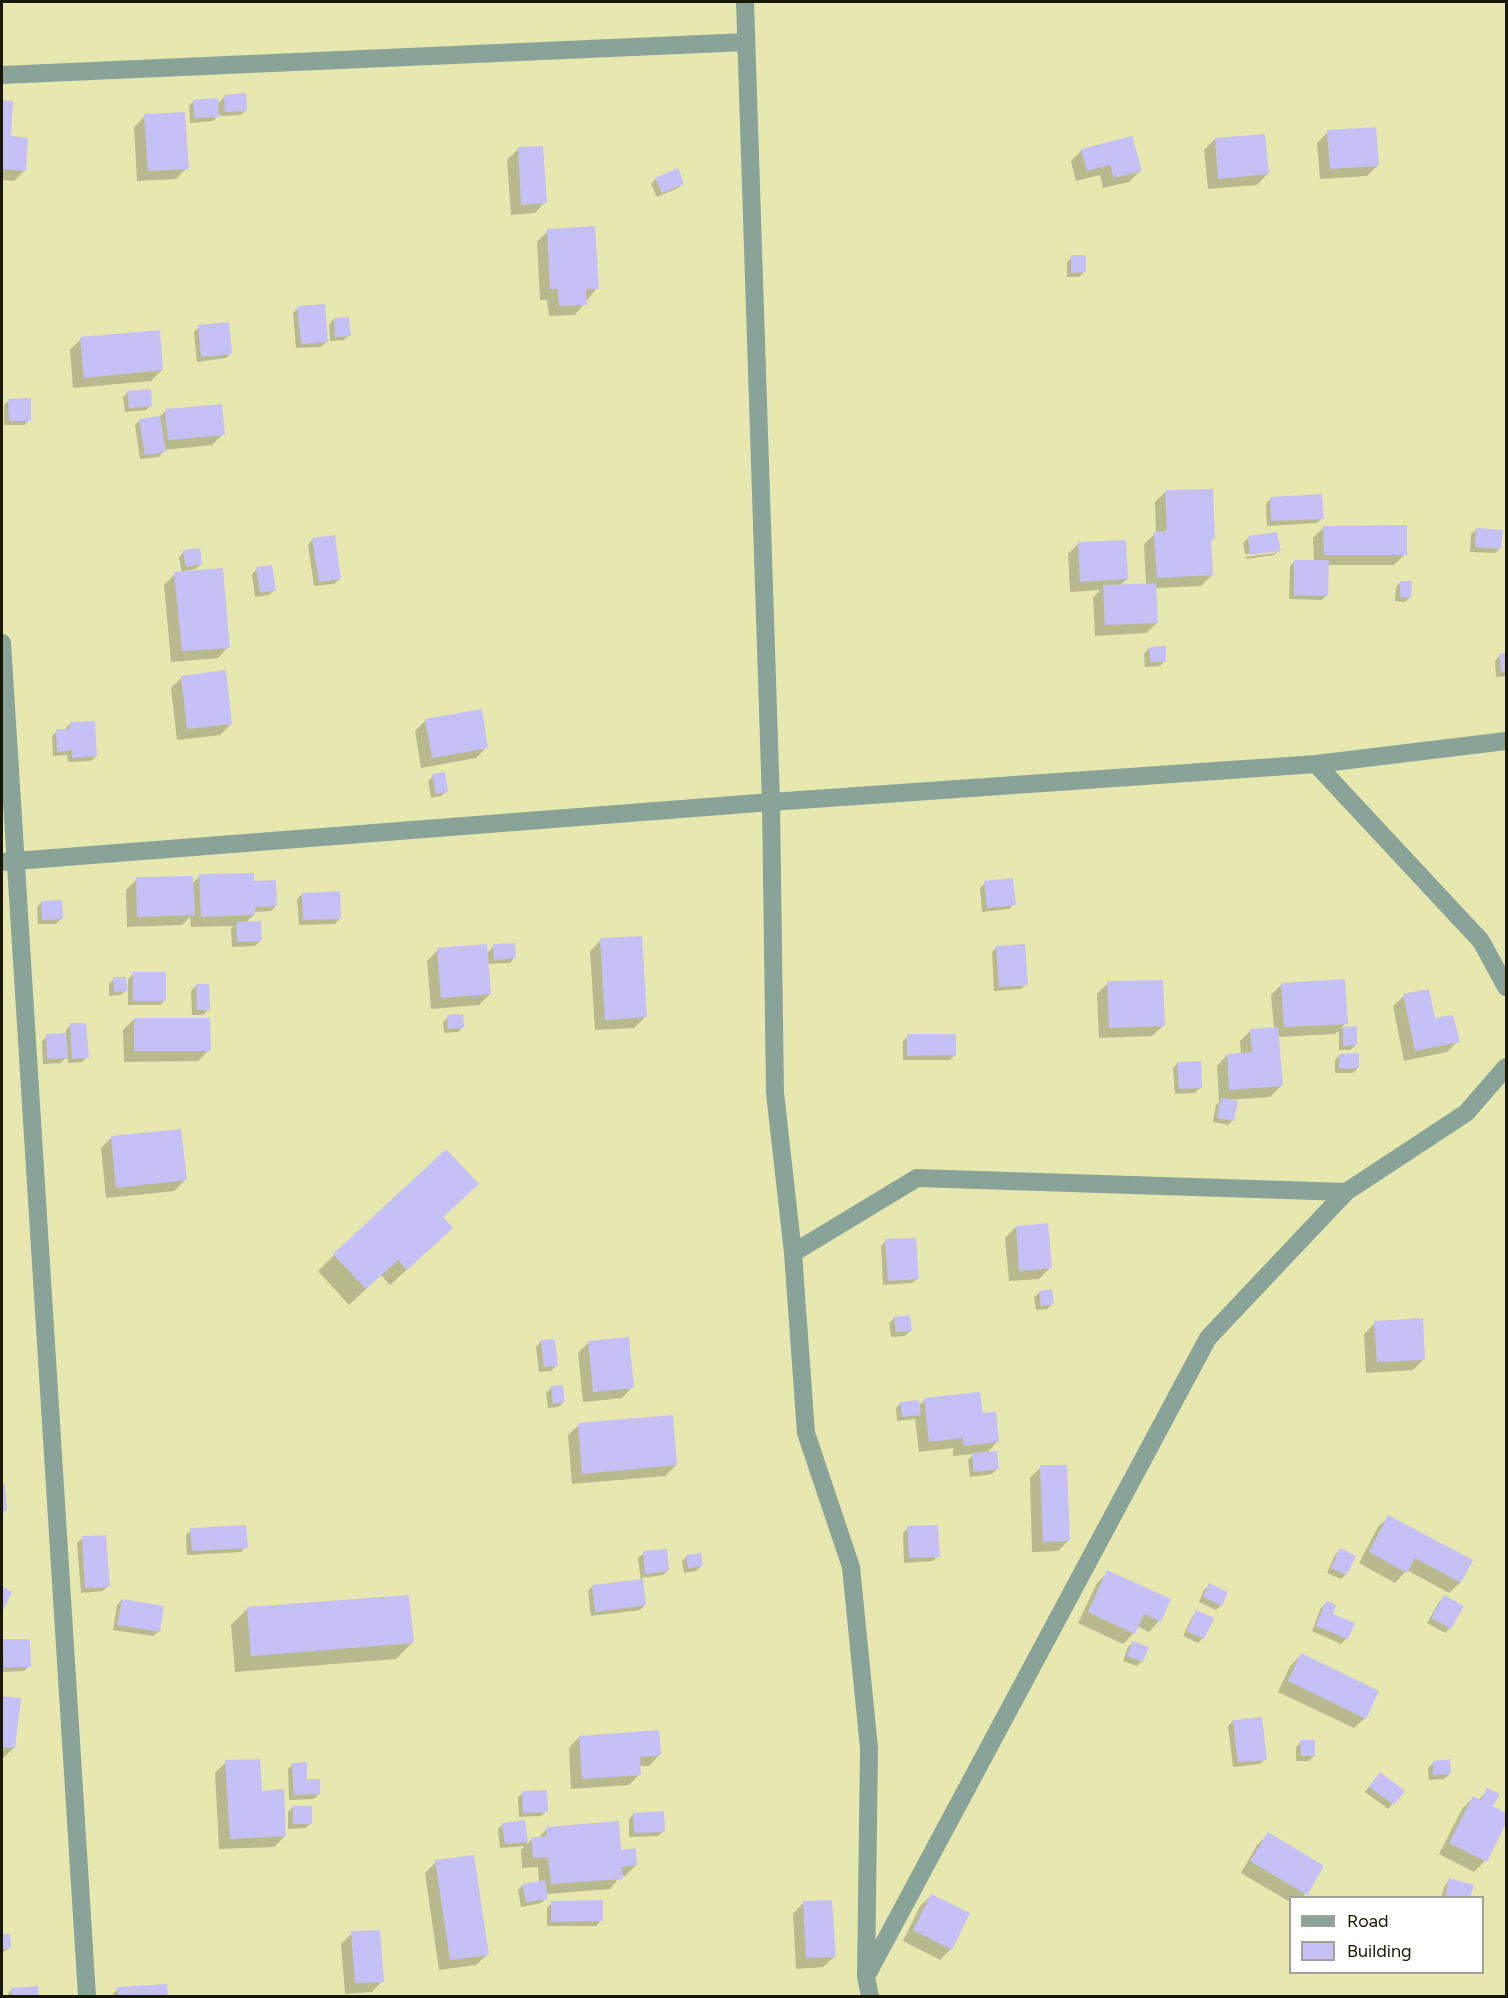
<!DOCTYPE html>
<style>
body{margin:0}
#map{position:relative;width:1508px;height:1998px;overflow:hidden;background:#e7e8b0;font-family:Figtree,sans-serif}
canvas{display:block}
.frame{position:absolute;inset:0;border:3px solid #181703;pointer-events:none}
.legend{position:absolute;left:1289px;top:1896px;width:195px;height:78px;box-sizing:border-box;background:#fff;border:2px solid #a3a29a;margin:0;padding:8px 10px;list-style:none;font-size:18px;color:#181703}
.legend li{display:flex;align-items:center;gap:12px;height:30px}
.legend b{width:30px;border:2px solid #a3a29a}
</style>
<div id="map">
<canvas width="1508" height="1998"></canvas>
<div class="frame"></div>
<ul class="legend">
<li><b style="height:8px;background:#89a399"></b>Road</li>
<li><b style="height:16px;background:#c5c0f6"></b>Building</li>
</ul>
</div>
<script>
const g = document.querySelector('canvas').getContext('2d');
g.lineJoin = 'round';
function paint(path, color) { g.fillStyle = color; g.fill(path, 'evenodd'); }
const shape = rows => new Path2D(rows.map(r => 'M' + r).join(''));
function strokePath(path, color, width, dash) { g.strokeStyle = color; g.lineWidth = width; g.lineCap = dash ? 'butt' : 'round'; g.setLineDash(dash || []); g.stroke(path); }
const shadow = shape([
 [225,96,246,110,241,115,220,116,220,114,213,121,190,123,189,106,194,101,217,104],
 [2,102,11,102,9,138,25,170,14,181,2,180],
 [145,116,187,168,176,179,137,181,134,127],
 [1328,132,1378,165,1367,176,1320,179,1317,143],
 [1215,139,1267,174,1257,185,1208,189,1204,150],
 [518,149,545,202,535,213,511,215,507,160],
 [1082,150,1140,171,1129,182,1103,188,1100,175,1076,181,1071,161],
 [656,179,683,183,678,188,657,197,651,184],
 [548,231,597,288,575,315,549,316,547,300,540,300,537,242],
 [1072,257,1084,272,1079,277,1067,277,1067,262],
 [298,308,327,341,321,347,296,348,293,313],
 [334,319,350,335,344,340,330,341,329,324],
 [199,327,231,353,226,358,197,362,194,332],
 [81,339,162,370,151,381,73,388,70,350],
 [128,392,151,405,146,410,125,412,123,397],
 [9,400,30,420,24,425,4,425,4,405],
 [166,411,223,434,212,445,164,450,159,457,140,459,135,425,140,420,159,417],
 [1166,491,1213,539,1210,542,1212,575,1201,586,1155,588,1157,623,1146,633,1095,636,1093,598,1100,590,1070,592,1068,554,1079,543,1127,579,1119,586,1146,585,1144,544,1156,533,1155,502],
 [1271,498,1322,518,1317,523,1267,526,1266,504],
 [1324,527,1405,554,1394,565,1327,565,1327,595,1322,600,1289,599,1290,566,1295,561,1314,561,1313,538],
 [1477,529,1500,548,1495,553,1470,552,1471,534],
 [1248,538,1279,550,1274,555,1246,559,1245,557,1275,553,1275,550,1245,554,1243,543],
 [313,539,340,579,334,584,314,586,308,545],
 [184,552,201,564,196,569,184,571,184,573,228,647,218,658,171,662,164,585,175,574,182,573,179,557],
 [257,569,274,590,269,595,255,597,252,574],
 [1401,582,1410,597,1405,602,1395,601,1396,587],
 [1149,648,1165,661,1160,666,1145,667,1144,654],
 [1500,655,1506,655,1506,676,1496,677,1495,661],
 [182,677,231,724,220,735,177,740,171,688],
 [426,720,487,747,476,758,421,768,415,731],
 [70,724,96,756,91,761,68,762,67,755,53,756,52,736,57,731,65,729],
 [433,776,447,791,441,796,431,798,428,781],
 [200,876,253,884,276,906,271,911,254,912,254,915,245,923,260,941,255,946,232,947,231,928,234,926,191,927,190,917,182,925,127,927,126,890,137,879,192,884],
 [985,883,1014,904,1009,909,982,912,980,888],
 [302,894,340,918,335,924,299,925,297,899],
 [42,902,61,919,56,924,38,924,37,907],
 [601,940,645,1017,634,1028,595,1030,590,951],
 [494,946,515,957,510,963,487,964,490,994,479,1005,431,1009,427,961,438,950,487,953],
 [997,947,1026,984,1021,989,994,991,992,952],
 [133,974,165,1000,160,1005,128,1005,128,979],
 [114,979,126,990,121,995,109,996,109,984],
 [1108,983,1163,1026,1152,1036,1099,1038,1097,994],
 [1282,984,1346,1023,1341,1028,1355,1028,1356,1045,1350,1050,1339,1050,1339,1031,1335,1034,1278,1037,1281,1086,1270,1097,1227,1100,1233,1120,1228,1125,1213,1122,1216,1105,1219,1102,1217,1066,1227,1055,1241,1054,1240,1041,1251,1030,1274,1029,1271,995],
 [197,985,208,1010,203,1015,192,1015,191,991],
 [1404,996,1458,1041,1447,1052,1404,1061,1393,1006],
 [448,1017,463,1027,458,1032,444,1033,443,1022],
 [134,1019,209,1050,198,1061,124,1062,123,1030],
 [71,1025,87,1057,82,1062,68,1063,67,1056,61,1063,43,1064,42,1041,47,1036,66,1034,66,1030],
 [908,1036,955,1055,950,1060,903,1060,903,1041],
 [1340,1055,1358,1068,1353,1073,1335,1073,1335,1060],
 [1178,1063,1200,1088,1195,1093,1175,1094,1173,1068],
 [112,1137,185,1180,174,1191,106,1198,101,1148],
 [442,1217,435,1244,390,1285,381,1275,349,1305,318,1271,334,1255],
 [1016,1227,1050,1268,1039,1279,1009,1281,1005,1238],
 [886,1241,918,1278,912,1283,883,1285,881,1246],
 [1040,1292,1052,1304,1047,1309,1036,1310,1034,1297],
 [894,1318,910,1331,905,1336,891,1337,889,1323],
 [1375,1323,1424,1359,1413,1370,1366,1373,1364,1334],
 [541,1341,556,1366,551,1371,539,1372,536,1347],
 [589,1342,632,1387,622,1398,583,1402,578,1353],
 [551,1388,564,1402,558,1407,548,1408,546,1393],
 [925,1400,982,1414,998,1441,986,1454,997,1469,992,1474,970,1477,968,1460,974,1454,953,1456,953,1448,919,1452,915,1419,897,1421,896,1408,901,1403,918,1406],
 [579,1425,676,1465,665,1476,572,1484,568,1435],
 [1041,1467,1069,1540,1058,1551,1032,1552,1030,1478],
 [2,1485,4,1485,5,1510,2,1514],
 [1389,1517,1471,1561,1460,1583,1449,1593,1407,1570,1395,1583,1359,1563,1378,1527],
 [908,1528,938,1556,933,1561,904,1563,903,1533],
 [191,1530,246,1547,241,1552,187,1555,186,1535],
 [82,1538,108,1586,103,1591,81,1593,77,1543],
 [1340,1550,1346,1574,1341,1579,1327,1573,1335,1555],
 [644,1553,668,1570,663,1575,642,1578,645,1605,640,1610,591,1616,588,1591,593,1586,641,1581,638,1558],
 [687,1556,701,1566,696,1571,684,1573,682,1561],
 [1108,1572,1159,1621,1149,1632,1137,1626,1134,1633,1123,1644,1078,1623,1097,1583],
 [1209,1585,1221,1605,1216,1610,1199,1602,1204,1590],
 [1444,1597,1450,1628,1445,1633,1427,1623,1439,1602],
 [122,1600,159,1631,153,1636,113,1630,117,1605],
 [1326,1603,1331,1615,1353,1624,1346,1639,1341,1644,1312,1631,1321,1608],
 [247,1609,412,1643,396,1659,235,1672,231,1625],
 [1197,1612,1203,1638,1198,1643,1183,1636,1192,1617],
 [4,1641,29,1666,24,1671,2,1672,2,1643],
 [1133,1642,1142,1661,1137,1666,1123,1661,1128,1647],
 [1301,1655,1365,1718,1354,1728,1278,1692,1290,1666],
 [2,1698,19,1700,14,1748,3,1758],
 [1233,1721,1265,1759,1260,1764,1233,1767,1228,1726],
 [579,1737,659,1755,649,1766,639,1766,640,1774,629,1785,571,1789,569,1748],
 [1301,1742,1314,1756,1309,1761,1296,1761,1296,1747],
 [226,1762,260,1792,285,1836,274,1847,219,1849,215,1773],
 [1433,1763,1449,1774,1444,1779,1429,1780,1428,1768],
 [293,1764,319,1794,314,1799,289,1800,288,1769],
 [1375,1779,1403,1791,1388,1809,1365,1792],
 [1488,1790,1491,1807,1506,1814,1506,1820,1485,1861,1474,1872,1439,1854,1462,1809,1473,1798,1478,1800],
 [523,1792,546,1811,541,1816,519,1817,518,1798],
 [293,1807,311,1823,305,1828,288,1829,288,1812],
 [634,1814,664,1831,658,1836,629,1837,629,1819],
 [524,1822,527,1844,532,1839,537,1839,547,1829,620,1851,636,1865,625,1876,621,1876,610,1889,546,1894,546,1898,541,1903,521,1907,518,1890,523,1885,539,1882,538,1867,522,1868,521,1850,525,1846,500,1848,498,1829,503,1824],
 [1268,1834,1305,1894,1302,1898,1290,1898,1290,1902,1241,1873,1257,1845],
 [436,1862,487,1955,476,1965,439,1970,425,1873],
 [1450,1880,1469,1898,1441,1898,1445,1885],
 [931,1896,951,1949,940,1960,903,1941,920,1906],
 [552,1903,601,1920,596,1926,547,1926,547,1908],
 [803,1903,834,1957,823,1967,796,1969,793,1914],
 [352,1933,382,1981,372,1992,345,1994,341,1944],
 [9,1935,10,1947,2,1953,2,1936],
 [165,1986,166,1996,113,1996,113,1994,118,1989],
 [37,1987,38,1996,7,1996,11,1989]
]);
const building = shape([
 [246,93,247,111,225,112,224,95],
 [218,98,219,117,194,118,193,100],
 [2,100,13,101,11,136,28,138,26,171,2,169],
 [185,112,189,169,148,171,144,114],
 [1376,127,1379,166,1330,169,1327,130],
 [1265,134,1269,174,1218,179,1215,138],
 [1132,136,1142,171,1114,178,1110,165,1087,171,1081,149],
 [543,146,547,203,521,205,518,147],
 [678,168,684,184,662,193,655,178],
 [595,226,599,289,586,289,587,305,559,306,558,289,550,289,547,229],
 [1071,255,1086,255,1086,272,1071,273],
 [325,304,328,342,301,344,297,306],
 [349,317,351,336,335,337,334,318],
 [229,322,232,354,201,357,198,325],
 [160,330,163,370,84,378,80,337],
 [151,389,152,406,129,408,127,391],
 [31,398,31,421,9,421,8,399],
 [222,404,225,435,168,440,165,409],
 [160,416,166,452,145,455,139,419],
 [1213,489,1215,539,1211,539,1213,575,1157,578,1154,532,1167,531,1165,490],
 [1322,494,1324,519,1271,521,1270,497],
 [1407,525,1407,555,1324,555,1323,526],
 [1476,528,1503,530,1501,549,1475,547],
 [1277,532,1281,551,1250,555,1248,536],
 [335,535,341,579,319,582,312,538],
 [1126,540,1128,579,1080,582,1078,542],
 [200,548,202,564,186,567,183,550],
 [1294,560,1329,560,1328,596,1294,595],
 [272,565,276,590,260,593,256,567],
 [223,568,230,648,182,651,174,572],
 [1400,581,1412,581,1411,598,1400,597],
 [1156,583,1158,623,1105,625,1103,585],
 [1166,646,1166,662,1150,662,1149,647],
 [1506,653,1506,672,1501,672,1499,654],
 [226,670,232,724,187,729,181,676],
 [482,709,488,748,432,758,425,719],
 [95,721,97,756,72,758,72,750,57,752,56,729,70,729,70,722],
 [445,772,448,792,436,794,432,774],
 [254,873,254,881,276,880,277,906,255,907,255,915,201,917,199,874],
 [193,876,195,915,137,917,136,877],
 [1013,878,1016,905,987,908,984,881],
 [340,891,341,919,303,920,302,893],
 [62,900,63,919,42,920,41,901],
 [261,921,262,941,237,942,236,922],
 [642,936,647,1017,605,1020,600,938],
 [515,943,516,958,494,960,493,944],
 [487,944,491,994,441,998,437,948],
 [1025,944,1028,985,999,987,996,946],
 [133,972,166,972,166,1001,133,1001],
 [113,977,126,977,128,991,114,992],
 [1345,979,1348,1024,1284,1027,1281,983],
 [1163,980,1165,1026,1109,1028,1107,981],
 [196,984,209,984,210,1010,197,1010],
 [1429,989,1435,1018,1453,1015,1460,1042,1415,1051,1403,994],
 [463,1014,464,1028,448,1029,447,1015],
 [134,1018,210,1018,211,1051,134,1051],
 [70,1023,86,1023,89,1058,72,1059],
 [1357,1026,1357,1045,1343,1046,1343,1027],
 [1278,1027,1283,1086,1229,1090,1227,1054,1252,1052,1250,1029],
 [66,1033,68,1058,47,1059,46,1034],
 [907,1034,956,1034,956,1055,907,1056],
 [1359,1053,1359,1068,1339,1069,1339,1054],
 [1201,1061,1202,1088,1179,1089,1177,1062],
 [1221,1098,1238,1101,1234,1121,1217,1118],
 [181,1129,187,1180,116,1188,111,1136],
 [446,1149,479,1184,443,1217,453,1228,407,1270,398,1260,366,1289,333,1254],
 [1048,1223,1052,1268,1019,1271,1016,1226],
 [916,1238,919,1279,888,1281,885,1239],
 [1052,1289,1054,1304,1041,1306,1039,1291],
 [910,1315,912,1331,896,1332,894,1317],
 [1423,1318,1425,1360,1377,1362,1374,1321],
 [629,1337,634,1388,593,1392,588,1341],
 [555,1339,558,1366,544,1367,541,1340],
 [563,1385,565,1402,553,1404,551,1386],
 [980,1392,983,1413,996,1411,999,1442,964,1446,963,1438,929,1442,924,1398],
 [919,1400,921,1415,902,1417,900,1402],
 [673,1415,677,1465,582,1474,578,1423],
 [997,1451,999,1469,974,1472,972,1453],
 [1040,1465,1067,1465,1070,1541,1043,1542],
 [2,1484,5,1484,7,1511,2,1511],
 [1388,1515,1473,1560,1461,1583,1415,1558,1407,1573,1369,1552],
 [246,1525,248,1548,192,1551,190,1528],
 [938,1525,940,1557,909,1558,907,1526],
 [106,1535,110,1587,85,1588,82,1536],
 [1340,1548,1356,1556,1347,1575,1331,1568],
 [667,1549,669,1571,645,1574,643,1551],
 [701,1553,703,1566,688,1568,686,1555],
 [1107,1570,1171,1599,1161,1622,1144,1614,1135,1634,1088,1612],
 [643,1579,646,1605,595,1612,592,1585],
 [1209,1583,1228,1592,1222,1606,1203,1597],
 [2,1586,12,1592,2,1612],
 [409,1595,414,1643,251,1656,247,1607],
 [1444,1595,1464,1606,1451,1629,1431,1618],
 [122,1599,164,1606,160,1632,117,1625],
 [1326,1601,1336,1605,1333,1614,1355,1623,1348,1639,1316,1626],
 [1196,1610,1214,1618,1204,1639,1187,1631],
 [3,1639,30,1639,31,1667,4,1667],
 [1133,1641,1149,1647,1143,1662,1127,1656],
 [1301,1653,1379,1691,1366,1719,1288,1681],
 [2,1696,21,1698,15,1748,2,1747],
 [1262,1717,1267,1760,1238,1762,1233,1720],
 [659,1730,661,1755,640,1757,641,1775,582,1779,579,1736],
 [1300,1740,1315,1740,1315,1756,1301,1756],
 [260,1759,262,1791,284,1789,286,1836,230,1839,225,1760],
 [1450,1759,1451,1774,1433,1775,1433,1761],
 [307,1762,307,1779,320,1779,320,1794,294,1795,292,1763],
 [1380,1772,1405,1791,1394,1805,1369,1787],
 [1487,1788,1500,1794,1493,1806,1506,1813,1506,1823,1487,1862,1449,1843,1473,1796,1481,1800],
 [547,1790,548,1812,523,1813,522,1791],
 [293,1806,312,1806,312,1824,293,1824],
 [664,1811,665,1832,634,1833,633,1813],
 [525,1820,528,1842,505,1844,502,1823],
 [619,1821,621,1850,636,1848,637,1865,622,1867,623,1879,551,1884,548,1857,533,1858,531,1838,547,1836,546,1827],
 [1268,1832,1324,1866,1307,1895,1250,1861],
 [474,1855,489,1955,450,1960,435,1860],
 [1449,1878,1474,1885,1470,1898,1445,1896],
 [545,1880,548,1899,526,1902,522,1884],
 [931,1894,970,1913,952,1950,913,1930],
 [603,1900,603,1921,551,1922,551,1901],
 [832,1900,836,1957,806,1958,803,1901],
 [380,1930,384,1982,355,1983,351,1931],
 [2,1934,10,1934,11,1948,2,1949],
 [167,1984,168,1996,118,1996,117,1987],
 [38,1986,39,1996,12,1996,11,1988]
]);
const street = shape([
 [745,2,771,802,775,1093,793,1253,806,1433,851,1567,869,1748,866,1977,870,1996],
 [2,75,746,42],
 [2,643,87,1996],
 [1316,764,1481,941,1506,987],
 [2,862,771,802,1316,764,1506,741],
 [793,1253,917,1178,1346,1192],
 [868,1973,1208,1338,1346,1192,1466,1113,1506,1067]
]);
paint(shadow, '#0003');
paint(building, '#c5c0f6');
strokePath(street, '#89a399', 18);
</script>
